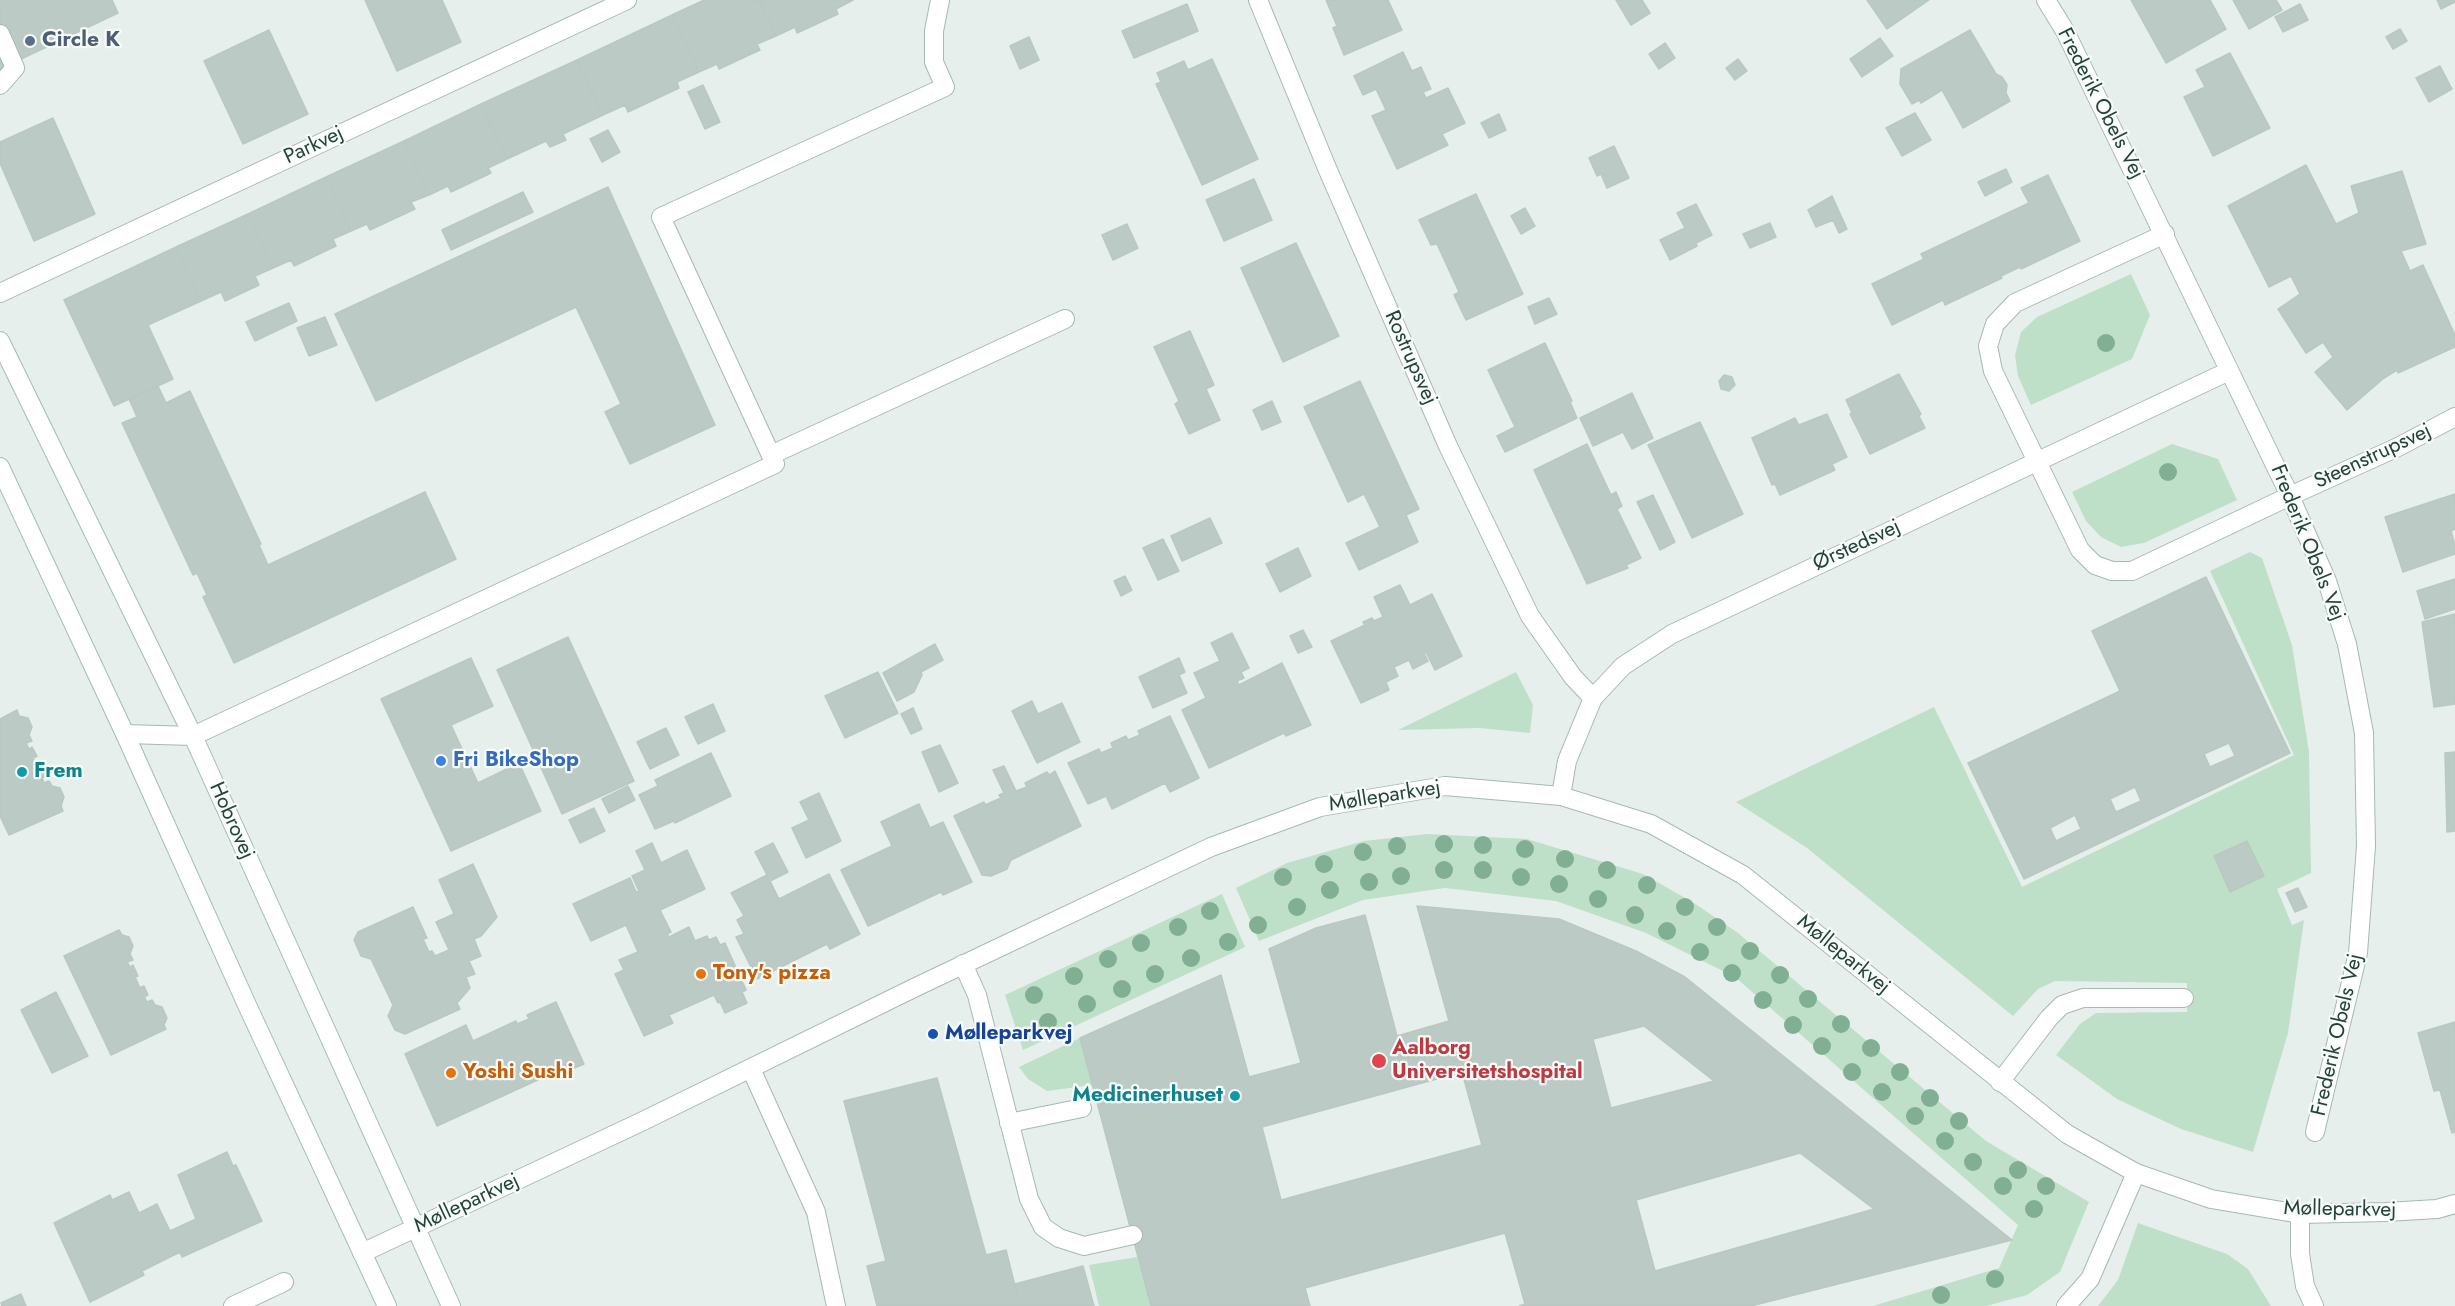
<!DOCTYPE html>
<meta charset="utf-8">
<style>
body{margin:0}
canvas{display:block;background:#e6efeb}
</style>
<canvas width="2455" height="1306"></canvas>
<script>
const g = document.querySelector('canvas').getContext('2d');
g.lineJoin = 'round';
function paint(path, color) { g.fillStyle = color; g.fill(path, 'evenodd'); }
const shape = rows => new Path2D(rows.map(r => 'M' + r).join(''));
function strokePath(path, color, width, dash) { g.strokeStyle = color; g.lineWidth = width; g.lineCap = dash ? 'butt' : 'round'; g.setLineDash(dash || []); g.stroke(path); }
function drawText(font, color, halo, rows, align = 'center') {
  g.font = font + ' Jost,sans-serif'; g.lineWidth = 4.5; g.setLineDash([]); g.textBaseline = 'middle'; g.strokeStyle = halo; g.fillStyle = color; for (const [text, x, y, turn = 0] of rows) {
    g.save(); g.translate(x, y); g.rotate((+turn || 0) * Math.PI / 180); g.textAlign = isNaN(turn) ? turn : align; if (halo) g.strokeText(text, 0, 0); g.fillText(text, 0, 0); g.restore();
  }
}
const green = shape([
 [2131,274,2150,315,2132,359,2031,405,2018,376,2015,355,2021,332,2037,317],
 [2172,444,2218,459,2237,500,2144,543,2121,547,2101,537,2086,521,2072,492],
 [2250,552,2262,558,2292,645,2309,752,2311,873,2277,889,2292,925,2304,920,2288,1033,2253,1152,2181,1129,2117,1099,2056,1055,2080,1024,2096,1013,2187,1012,2187,983,2055,981,2038,989,2013,1016,1807,848,1736,802,1934,707,2022,887,2294,755,2210,571],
 [1516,672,1533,705,1530,733,1479,728,1398,730],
 [1427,834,1527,839,1643,874,1694,903,1738,933,1986,1141,2089,1202,2060,1272,2027,1295,1986,1306,1873,1306,1999,1268,2018,1225,1735,977,1646,933,1556,901,1445,888,1363,900,1259,941,1236,888,1287,863,1364,841],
 [1222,894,1245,947,1023,1050,1005,995],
 [1080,1038,1092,1085,1047,1091,1028,1079,1019,1067],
 [2138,1223,2227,1254,2248,1269,2271,1306,2098,1306,2118,1280],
 [1137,1257,1151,1306,1099,1306,1089,1265]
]);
const building = shape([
 [0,0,112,0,118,13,0,69,0,0],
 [365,0,442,0,461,42,397,71,365,0],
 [704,0,759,0,776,36,757,44,760,50,719,69,717,64,699,72,672,15,704,0],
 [759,0,853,0,836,9,838,14,797,33,795,27,776,36,759,0],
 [1326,0,1388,0,1402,30,1344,55,1333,28,1337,26,1326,0],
 [1616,0,1642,0,1650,13,1631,25,1616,0],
 [1867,0,1929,0,1887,29,1867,0],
 [2131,0,2210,0,2226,29,2166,63,2131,0],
 [2233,0,2276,0,2282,10,2249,29,2233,0],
 [2437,0,2455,0,2455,2,2441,9,2437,0],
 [1187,4,1198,31,1134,58,1122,31,1187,4],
 [2300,4,2308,20,2283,32,2275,17,2300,4],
 [672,15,699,72,677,82,679,88,628,112,625,105,603,115,577,60,672,15],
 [2400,29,2407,41,2393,49,2386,37,2400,29],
 [269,30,308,114,243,144,204,61,269,30],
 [1970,30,1996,74,2002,77,2007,85,2006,93,2010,101,1963,128,1942,90,1921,103,1919,100,1912,104,1900,84,1901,69,1970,30],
 [1029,37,1039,60,1020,69,1010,46,1029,37],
 [1880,38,1893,56,1862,77,1850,59,1880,38],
 [1665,43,1675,58,1659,69,1649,54,1665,43],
 [1403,52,1412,71,1421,67,1431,89,1423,92,1426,98,1448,88,1465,123,1442,134,1448,145,1397,169,1372,116,1386,110,1376,89,1363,95,1354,76,1403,52],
 [2230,53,2270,128,2213,156,2184,97,2205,87,2196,70,2230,53],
 [1212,59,1258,159,1202,185,1156,84,1161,82,1157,73,1184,61,1188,70,1212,59],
 [1738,59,1747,71,1735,80,1726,68,1738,59],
 [577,60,603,115,563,134,566,140,550,147,546,141,507,159,481,104,577,60],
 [2440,66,2452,89,2429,102,2416,78,2440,66],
 [703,85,720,122,705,129,688,92,703,85],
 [481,104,507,159,488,168,491,173,451,192,448,186,429,195,404,141,481,104],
 [1915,113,1931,140,1902,156,1886,128,1915,113],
 [1499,114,1506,130,1489,138,1481,123,1499,114],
 [53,118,95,214,34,241,0,163,0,142,53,118],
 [608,130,620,152,602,162,590,139,608,130],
 [404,141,429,195,411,202,415,209,370,230,367,224,351,231,326,177,404,141],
 [1614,146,1629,178,1607,188,1601,174,1597,176,1589,158,1614,146],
 [2306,165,2336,224,2359,213,2351,186,2402,171,2426,244,2401,251,2410,271,2423,265,2455,335,2455,347,2398,373,2397,370,2384,378,2347,410,2315,372,2333,357,2323,342,2306,353,2278,309,2300,294,2291,276,2269,287,2228,206,2306,165],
 [2006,169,2012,182,1985,196,1978,182,2006,169],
 [2048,175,2080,241,2021,269,2020,267,2001,276,2002,278,1945,305,1943,300,1892,325,1872,284,1924,259,1921,254,2029,203,2021,188,2048,175],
 [326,177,351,231,333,239,336,246,294,266,291,260,273,268,248,214,326,177],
 [1254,179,1272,220,1224,241,1206,200,1254,179],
 [608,187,715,425,630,464,605,412,621,404,576,307,376,401,335,314,608,187],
 [523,192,533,212,451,250,442,230,523,192],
 [1476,194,1523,294,1466,320,1454,295,1459,292,1437,244,1431,245,1419,220,1476,194],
 [1832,196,1847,229,1839,233,1833,220,1816,227,1808,210,1832,196],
 [1696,204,1712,235,1696,243,1697,246,1670,260,1660,240,1685,228,1677,213,1696,204],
 [1525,208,1535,226,1521,234,1511,216,1525,208],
 [248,214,273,268,255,276,259,285,225,301,221,292,201,301,176,247,248,214],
 [1770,223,1776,237,1750,248,1743,234,1770,223],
 [1127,224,1138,248,1113,260,1102,235,1127,224],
 [1296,243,1339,336,1283,362,1241,268,1296,243],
 [176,247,201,301,148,325,173,379,114,406,64,300,176,247],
 [1549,298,1557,314,1535,324,1528,307,1549,298],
 [289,303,297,321,255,341,246,322,289,303],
 [325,317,337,345,309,356,297,328,325,317],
 [1190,331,1214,385,1206,389,1220,420,1189,434,1175,404,1179,401,1154,347,1190,331],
 [1545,343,1572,401,1570,402,1577,418,1505,452,1497,436,1515,427,1488,370,1545,343],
 [1899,374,1921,414,1919,416,1925,428,1870,454,1850,414,1852,413,1846,400,1899,374],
 [1724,375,1732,377,1735,385,1729,391,1721,389,1719,381,1724,375],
 [1360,381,1419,509,1406,515,1418,542,1359,570,1346,543,1380,527,1364,494,1348,502,1304,407,1360,381],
 [158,386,166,403,190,391,261,544,259,545,268,565,425,492,456,559,234,663,203,597,207,595,197,573,193,575,122,423,137,417,129,399,158,386],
 [1632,393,1653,438,1632,449,1623,432,1593,446,1580,418,1632,393],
 [1272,401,1281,422,1262,430,1253,410,1272,401],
 [1827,414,1847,457,1832,464,1835,470,1780,495,1775,484,1772,485,1752,438,1795,418,1799,425,1827,414],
 [1700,422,1743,514,1692,538,1648,445,1700,422],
 [1587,444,1611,495,1616,492,1622,506,1617,509,1641,558,1626,565,1628,568,1587,584,1534,470,1587,444],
 [2455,494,2455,529,2451,531,2455,545,2455,554,2403,572,2385,517,2455,494],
 [1653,495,1675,542,1660,550,1637,502,1653,495],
 [1210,518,1222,543,1182,561,1171,536,1210,518],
 [1163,539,1179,571,1158,580,1143,548,1163,539],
 [1298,548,1311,576,1280,592,1266,564,1298,548],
 [1125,576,1132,590,1121,596,1114,581,1125,576],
 [2206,577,2290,753,2024,879,1968,763,2120,691,2092,631,2206,577],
 [2229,743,2235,756,2210,767,2204,754,2229,743],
 [2135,787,2141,801,2116,812,2110,799,2135,787],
 [2075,815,2081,829,2056,841,2050,828,2075,815],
 [2455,579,2455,609,2425,619,2417,591,2455,579],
 [1400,585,1410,605,1432,594,1462,656,1435,670,1426,652,1424,653,1428,661,1413,669,1409,660,1394,667,1398,676,1386,682,1389,690,1361,703,1331,641,1365,625,1363,622,1372,618,1374,621,1383,617,1374,597,1400,585],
 [2455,614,2455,704,2434,707,2422,622,2455,614],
 [1303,630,1312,647,1298,653,1290,636,1303,630],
 [1232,633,1249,668,1241,672,1244,678,1237,681,1239,685,1282,663,1311,725,1286,736,1284,733,1209,768,1182,710,1206,698,1194,673,1220,661,1211,643,1232,633],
 [568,637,634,781,562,814,497,670,568,637],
 [935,644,943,660,921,672,922,675,914,692,897,701,883,673,935,644],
 [471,658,493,706,451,725,478,783,519,763,541,811,451,851,381,699,471,658],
 [1179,658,1185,672,1179,675,1187,693,1153,708,1139,677,1179,658],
 [878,672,898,713,845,738,825,696,878,672],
 [1032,701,1038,714,1062,703,1080,742,1037,763,1012,711,1032,701],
 [713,704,725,731,698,744,685,717,713,704],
 [913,708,922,729,911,734,901,714,913,708],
 [17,710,19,716,28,718,32,727,29,735,32,741,26,743,29,749,32,747,37,756,33,758,38,768,42,767,46,776,42,778,44,783,49,781,52,786,60,788,64,797,61,806,63,811,9,835,0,816,0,719,17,710],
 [1170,716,1199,778,1170,792,1165,783,1112,809,1106,796,1088,804,1068,763,1099,749,1101,753,1113,748,1111,743,1126,736,1128,740,1140,735,1138,731,1170,716],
 [666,728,679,755,650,769,637,742,666,728],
 [940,745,958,783,939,792,922,752,940,745],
 [2455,752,2455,831,2447,832,2445,753,2455,752],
 [711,753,731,796,675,823,674,821,655,829,639,795,658,786,655,780,711,753],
 [1004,766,1016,791,1027,787,1025,783,1047,772,1049,775,1055,771,1081,826,1011,860,1007,869,991,876,982,875,954,816,984,802,985,805,1001,798,999,795,1004,793,993,770,1004,766],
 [628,786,635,800,609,813,602,799,628,786],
 [819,793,841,841,806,858,792,828,809,820,800,802,819,793],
 [919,804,930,828,943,822,972,882,943,895,941,892,868,926,841,870,892,846,881,822,919,804],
 [594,808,605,831,580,843,569,820,594,808],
 [2247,841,2264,876,2230,892,2214,856,2247,841],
 [652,843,661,863,687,850,705,889,660,910,671,932,667,934,669,937,689,927,695,941,707,936,709,940,716,937,720,945,725,943,746,990,742,992,747,1003,725,1013,720,1002,718,1003,714,995,669,1015,673,1023,644,1036,615,974,624,970,619,960,638,952,626,925,591,941,573,904,630,878,636,892,639,891,632,876,645,870,636,851,652,843],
 [773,843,788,872,770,881,779,899,829,874,860,934,830,949,827,944,757,979,736,937,744,934,737,920,744,916,731,893,767,875,755,852,773,843],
 [473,864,497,917,481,936,474,939,481,956,469,961,475,974,466,977,470,988,457,1003,460,1009,405,1034,395,1030,388,1016,393,1005,371,959,361,956,354,940,358,932,413,907,427,938,423,939,429,952,432,951,435,956,449,950,436,922,454,914,439,880,473,864],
 [2298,888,2307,907,2295,912,2286,893,2298,888],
 [1417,906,1559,919,1636,951,1685,977,2012,1240,1751,1306,1519,1306,1525,1304,1505,1233,1305,1288,1310,1306,1151,1306,1080,1038,1221,975,1249,1077,1301,1063,1269,949,1316,928,1365,915,1397,1036,1449,1021,1417,906],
 [1644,1026,1714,1081,1611,1108,1593,1039,1644,1026],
 [1462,1072,1482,1145,1281,1200,1262,1127,1462,1072],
 [1800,1153,1874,1209,1655,1271,1636,1200,1800,1153],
 [119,930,122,935,129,937,133,946,130,954,133,960,127,962,130,967,133,965,138,976,135,977,140,988,144,986,148,995,144,997,147,1002,152,1000,155,1005,162,1007,167,1018,164,1025,166,1029,111,1055,64,956,119,930],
 [56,992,88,1056,52,1073,21,1010,56,992],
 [556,1002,584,1064,567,1071,566,1067,437,1126,405,1054,466,1025,473,1041,516,1021,517,1024,529,1019,527,1015,556,1002],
 [2455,1022,2455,1132,2452,1133,2440,1090,2434,1091,2418,1033,2455,1022],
 [937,1078,986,1255,1006,1250,1020,1306,877,1306,867,1266,886,1261,844,1101,937,1078],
 [227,1152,233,1166,236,1165,262,1221,182,1257,180,1252,142,1271,144,1275,90,1302,54,1223,110,1195,112,1200,129,1192,139,1213,157,1204,170,1231,196,1219,178,1175,227,1152],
 [1083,1266,1094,1306,1020,1306,1015,1284,1083,1266],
 [21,1294,26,1306,2,1306,1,1303,21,1294]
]);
const service = shape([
 [0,34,15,68,0,85],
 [2165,234,2015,303,1995,324,1988,346,1993,371,2080,550,2095,565,2112,571,2132,571,2290,496],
 [771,455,1065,319],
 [125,734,193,736,775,464,661,217,945,87,934,62,934,31,940,0],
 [963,964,977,995,1029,1199,1043,1227,1059,1238,1084,1246,1133,1235],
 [751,1069,816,1212,836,1306],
 [2000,1082,2049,1018,2062,1005,2083,998,2184,998],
 [1009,1123,1082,1108],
 [2300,1214,2300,1254,2305,1286,2314,1306],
 [2066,1306,2090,1279,2136,1173]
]);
const minor = shape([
 [1258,0,1327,168,1448,446,1530,616,1573,677,1593,698],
 [2046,0,2065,31,2290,496,2327,581,2347,644,2364,733,2366,846,2358,953,2315,1132],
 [0,293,627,0],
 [2290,496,2398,447,2455,417],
 [1561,796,1567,761,1593,698,1623,666,1672,634,2229,371],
 [362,1253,643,1121,916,987,1211,847,1320,807,1445,786,1561,796,1651,824,1743,875,2067,1134,2136,1173,2211,1199,2300,1214,2386,1212,2437,1209,2455,1204],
 [233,1306,284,1282]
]);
const secondary = shape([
 [0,341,193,736,451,1306],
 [0,467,125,734,247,1005,387,1306]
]);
const trees = [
 [2106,343],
 [2168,472],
 [1444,844],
 [1483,845],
 [1397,846],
 [1525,849],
 [1363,852],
 [1565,859],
 [1324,864],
 [1444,870],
 [1483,870],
 [1607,870],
 [1401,876],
 [1283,877],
 [1521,877],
 [1369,882],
 [1559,884],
 [1647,885],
 [1330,890],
 [1598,899],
 [1297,907],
 [1685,907],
 [1210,911],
 [1635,915],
 [1258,925],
 [1178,927],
 [1717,927],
 [1667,931],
 [1228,942],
 [1141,943],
 [1750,951],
 [1700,952],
 [1191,958],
 [1108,959],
 [1732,973],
 [1155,974],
 [1780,975],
 [1074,976],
 [1122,989],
 [1034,995],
 [1808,999],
 [1763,1000],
 [1087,1004],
 [1048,1022],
 [1841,1024],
 [1793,1025],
 [1822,1046],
 [1871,1048],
 [1852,1072],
 [1900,1072],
 [1882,1092],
 [1930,1098],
 [1915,1116],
 [1959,1121],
 [1945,1141],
 [1973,1162],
 [2018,1170],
 [2003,1186],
 [2046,1186],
 [2034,1209],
 [1995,1279],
 [1941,1295]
];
const markers = [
 [30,41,6,"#5c6f8a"],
 [441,761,6,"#3f7fe0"],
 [22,772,6,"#0f9aa8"],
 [701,974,6,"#e8710a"],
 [933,1034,6,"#1a4fb4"],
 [1379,1061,8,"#e0444e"],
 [451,1073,6,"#e8710a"],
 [1235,1096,6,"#0f9aa8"]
];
const serviceNames = [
 ["Circle K",42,41]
];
const streetNames = [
 ["Frederik Obels Vej",2100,104,63],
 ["Parkvej",314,146,-25],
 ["Rostrupsvej",1410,358,66],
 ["Steenstrupsvej",2373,457,-25],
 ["Frederik Obels Vej",2307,543,68],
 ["Ørstedsvej",1857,546,-25],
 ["Mølleparkvej",1385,797,-9],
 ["Hobrovej",231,821,66],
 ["Mølleparkvej",1843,955,39],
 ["Frederik Obels Vej",2338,1035,-77],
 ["Mølleparkvej",467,1204,-25],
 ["Mølleparkvej",2340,1210,1]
];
const shopNames = [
 ["Fri BikeShop",453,761]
];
const cultureNames = [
 ["Frem",34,772],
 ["Medicinerhuset",1223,1096,"right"]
];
const foodNames = [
 ["Tony's pizza",713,974],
 ["Yoshi Sushi",463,1073]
];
const transitNames = [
 ["Mølleparkvej",945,1034]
];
const healthNames = [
 ["Aalborg",1392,1049],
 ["Universitetshospital",1392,1073]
];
paint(green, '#bfe0c8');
paint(building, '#bbcac4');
strokePath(building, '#b8c9c2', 1.5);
strokePath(service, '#a8b8b2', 20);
strokePath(minor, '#a8b8b2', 20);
strokePath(secondary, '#a4bbb3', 20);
strokePath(service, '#fff', 18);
strokePath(minor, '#fff', 18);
strokePath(secondary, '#fff', 18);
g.fillStyle = '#80af93';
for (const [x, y] of trees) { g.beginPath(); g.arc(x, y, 9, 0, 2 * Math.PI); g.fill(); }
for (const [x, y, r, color] of markers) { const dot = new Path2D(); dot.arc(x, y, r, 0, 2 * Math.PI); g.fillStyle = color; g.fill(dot); strokePath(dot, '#f7fbf9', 2); }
drawText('bold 21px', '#4e5e75', '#f7fbf9', serviceNames, 'left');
drawText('21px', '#24423a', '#f7fbf9', streetNames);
drawText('bold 21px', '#366cbe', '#f7fbf9', shopNames, 'left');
drawText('bold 21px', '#0d838f', '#f7fbf9', cultureNames, 'left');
drawText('bold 21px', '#c56008', '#f7fbf9', foodNames, 'left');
drawText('bold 21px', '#164399', '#f7fbf9', transitNames, 'left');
drawText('bold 21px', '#be3a42', '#f7fbf9', healthNames, 'left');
</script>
